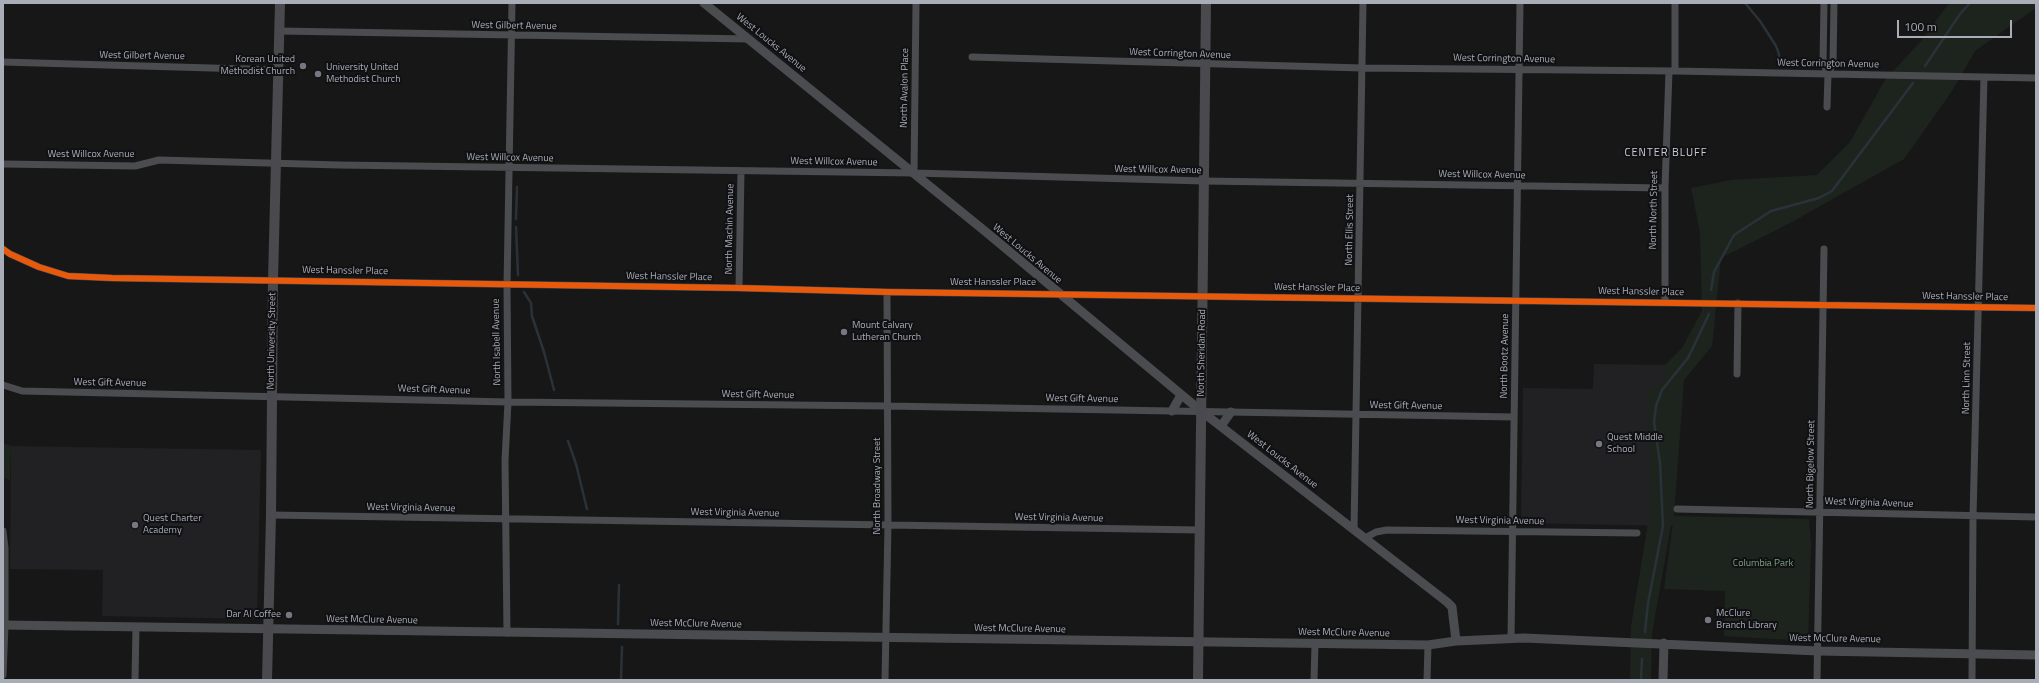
<!DOCTYPE html>
<style>
body{margin:0}
#map{position:relative;width:2039px;height:683px;overflow:hidden;background:#171717;font-family:"Titillium Web",sans-serif}
canvas{display:block}
.frame{position:absolute;inset:0;border:4px solid #a8adb8;pointer-events:none}
.scale{position:absolute;left:1897px;top:20px;width:115px;height:18px;box-sizing:border-box;border:2px solid #a8adb8;border-top:0;padding-left:5px;font-size:12px;line-height:14px;white-space:nowrap;color:#a8adb8;-webkit-text-stroke:3px #111113;paint-order:stroke}
</style>
<div id="map">
<canvas width="2039" height="683"></canvas>
<div class="frame"></div>
<div class="scale">100 m</div>
</div>
<script>
const g = document.querySelector('canvas').getContext('2d');
g.lineJoin = 'round';
function paint(path, color) { g.fillStyle = color; g.fill(path, 'evenodd'); }
const shape = rows => new Path2D(rows.map(r => 'M' + r).join(''));
function strokePath(path, color, width, dash) { g.strokeStyle = color; g.lineWidth = width; g.lineCap = dash ? 'butt' : 'round'; g.setLineDash(dash || []); g.stroke(path); }
function drawText(font, color, halo, rows, align = 'center') {
  g.font = font + ' "Titillium Web",sans-serif'; g.lineWidth = 4; g.setLineDash([]); g.textBaseline = 'middle'; g.strokeStyle = halo; g.fillStyle = color; for (const [text, x, y, turn = 0] of rows) {
    g.save(); g.translate(x, y); g.rotate((+turn || 0) * Math.PI / 180); g.textAlign = isNaN(turn) ? turn : align; if (halo) g.strokeText(text, 0, 0); g.fillText(text, 0, 0); g.restore();
  }
}
const built = shape([
 [1594,364,1677,365,1674,526,1521,523,1523,388,1593,389],
 [11,446,261,450,257,619,102,616,103,570,10,569]
]);
const green = shape([
 [1949,3,2036,3,2036,8,1975,51,1952,91,1904,159,1792,222,1721,258,1712,346,1684,380,1675,502,1652,634,1651,680,1630,680,1631,626,1650,511,1651,480,1647,392,1664,379,1663,367,1682,348,1702,311,1700,232,1691,188,1731,180,1817,175,1850,142,1885,80,1921,41],
 [3,443,11,446,10,480,3,478],
 [1674,516,1809,519,1811,544,1808,641,1724,636,1725,591,1664,589]
]);
const stream = shape([
 [1745,3,1760,21,1776,46,1779,54,1779,62],
 [1925,66,1960,14,1970,3],
 [516,219,517,187],
 [516,227,518,275],
 [1711,290,1714,272,1734,235,1771,211,1819,198,1832,191,1913,83],
 [524,292,531,303,532,316,544,352,554,390],
 [568,441,576,464,587,509],
 [618,624,619,585],
 [1645,632,1648,603,1663,526,1660,463,1654,422,1656,406,1662,390,1688,358,1709,314],
 [621,680,622,647],
 [1641,680,1642,659]
]);
const minor = shape([
 [1824,3,1823,62,1828,74],
 [280,31,749,39],
 [972,57,1362,68,1675,71,2036,78],
 [3,62,280,70],
 [1675,71,1675,3],
 [1827,107,1828,74,1833,64,1834,3],
 [3,164,135,166,159,160,339,165,914,173,1204,181,1665,188],
 [914,173,916,3],
 [3,249,10,254,39,267,68,276,112,278,739,288,887,292,2036,308],
 [739,288,741,171],
 [1665,302,1665,188,1669,71],
 [1737,374,1738,303],
 [3,385,22,391,508,402,887,406,1514,417],
 [1677,509,2036,517],
 [271,515,1199,530],
 [1354,530,1363,3],
 [3,531,5,548,5,625,3,675],
 [1365,538,1376,532,1387,530,1637,533],
 [507,633,505,460,508,402,507,285,512,3],
 [1511,638,1520,3],
 [135,680,136,627],
 [885,680,888,525,887,292],
 [1314,680,1315,644],
 [1427,680,1428,645],
 [1817,680,1824,249],
 [1972,680,1973,517,1984,77]
]);
const tertiary = shape([
 [704,3,986,232,1201,411,1447,602,1452,607,1456,641],
 [1172,411,1181,395],
 [1221,426,1231,412],
 [3,625,1428,645,1456,641,1524,638,1818,651,2036,655],
 [1663,680,1664,643]
]);
const secondary = shape([
 [267,680,271,515,273,280,280,3],
 [1198,680,1206,3]
]);
const cycleway = shape([
 [3,249,10,254,39,267,68,276,112,278,739,288,887,292,2036,308]
]);
const markers = [
 [303,66,4,"#757880"],
 [318,74,4,"#757880"],
 [844,332,4,"#757880"],
 [1599,444,4,"#757880"],
 [135,525,4,"#757880"],
 [289,615,4,"#757880"],
 [1708,620,4,"#757880"]
];
const streetNames = [
 ["West Gilbert Avenue",514,26,1],
 ["West Loucks Avenue",771,43,39],
 ["West Corrington Avenue",1180,54,2],
 ["West Gilbert Avenue",142,56,1],
 ["West Corrington Avenue",1504,59,1],
 ["West Corrington Avenue",1828,64,1],
 ["North Avalon Place",905,88,-89],
 ["West Willcox Avenue",91,155],
 ["West Willcox Avenue",510,158,1],
 ["West Willcox Avenue",834,162,1],
 ["West Willcox Avenue",1158,170,1],
 ["West Willcox Avenue",1482,175,1],
 ["North North Street",1654,210,-89],
 ["North Machin Avenue",730,229,-89],
 ["North Ellis Street",1350,230,-89],
 ["West Loucks Avenue",1027,254,40],
 ["West Hanssler Place",345,271,1],
 ["West Hanssler Place",669,277,1],
 ["West Hanssler Place",993,283],
 ["West Hanssler Place",1317,288,1],
 ["West Hanssler Place",1641,292,1],
 ["West Hanssler Place",1965,297,1],
 ["North University Street",272,341,-89],
 ["North Isabell Avenue",497,342,-91],
 ["North Sheridan Road",1202,353,-89],
 ["North Bootz Avenue",1505,356,-89],
 ["North Linn Street",1967,378,-89],
 ["West Gift Avenue",110,383,1],
 ["West Gift Avenue",434,390,2],
 ["West Gift Avenue",758,395,1],
 ["West Gift Avenue",1082,399,1],
 ["West Gift Avenue",1406,406,1],
 ["West Loucks Avenue",1282,460,38],
 ["North Bigelow Street",1811,464,-89],
 ["North Broadway Street",878,486,-90],
 ["West Virginia Avenue",1869,503,2],
 ["West Virginia Avenue",411,508,1],
 ["West Virginia Avenue",735,513,1],
 ["West Virginia Avenue",1059,518,1],
 ["West Virginia Avenue",1500,521,1],
 ["West McClure Avenue",372,620,1],
 ["West McClure Avenue",696,624,1],
 ["West McClure Avenue",1020,629,1],
 ["West McClure Avenue",1344,633,1],
 ["West McClure Avenue",1835,639,1]
];
const poiNames = [
 ["Korean United",295,60,"right"],
 ["Methodist Church",295,72,"right"],
 ["University United",326,68],
 ["Methodist Church",326,80],
 ["Mount Calvary",852,326],
 ["Lutheran Church",852,338],
 ["Quest Middle",1607,438],
 ["School",1607,450],
 ["Quest Charter",143,519],
 ["Academy",143,531],
 ["McClure",1716,614],
 ["Branch Library",1716,626],
 ["Dar Al Coffee",281,615,"right"]
];
const parkNames = [
 ["Columbia Park",1763,564]
];
const neighbourhoodNames = [
 ["CENTER BLUFF",1666,153]
];
paint(built, '#212123');
paint(green, '#1d241e');
strokePath(stream, '#2a3239', 2.5);
strokePath(minor, '#4b4c50', 7);
strokePath(tertiary, '#4b4c50', 9);
strokePath(secondary, '#4a4a4e', 10);
strokePath(cycleway, '#e8590c', 6);
for (const [x, y, r, color] of markers) { const dot = new Path2D(); dot.arc(x, y, r, 0, 2 * Math.PI); g.fillStyle = color; g.fill(dot); strokePath(dot, '#111113', 1.5); }
drawText('10px', '#a8adb8', '#111113', streetNames);
drawText('10px', '#a8adb8', '#111113', poiNames, 'left');
drawText('10px', '#7fa381', '#111113', parkNames);
g.letterSpacing = '1px';
drawText('11px', '#c9ccd4', '#111113', neighbourhoodNames);
g.letterSpacing = '0px';
</script>
